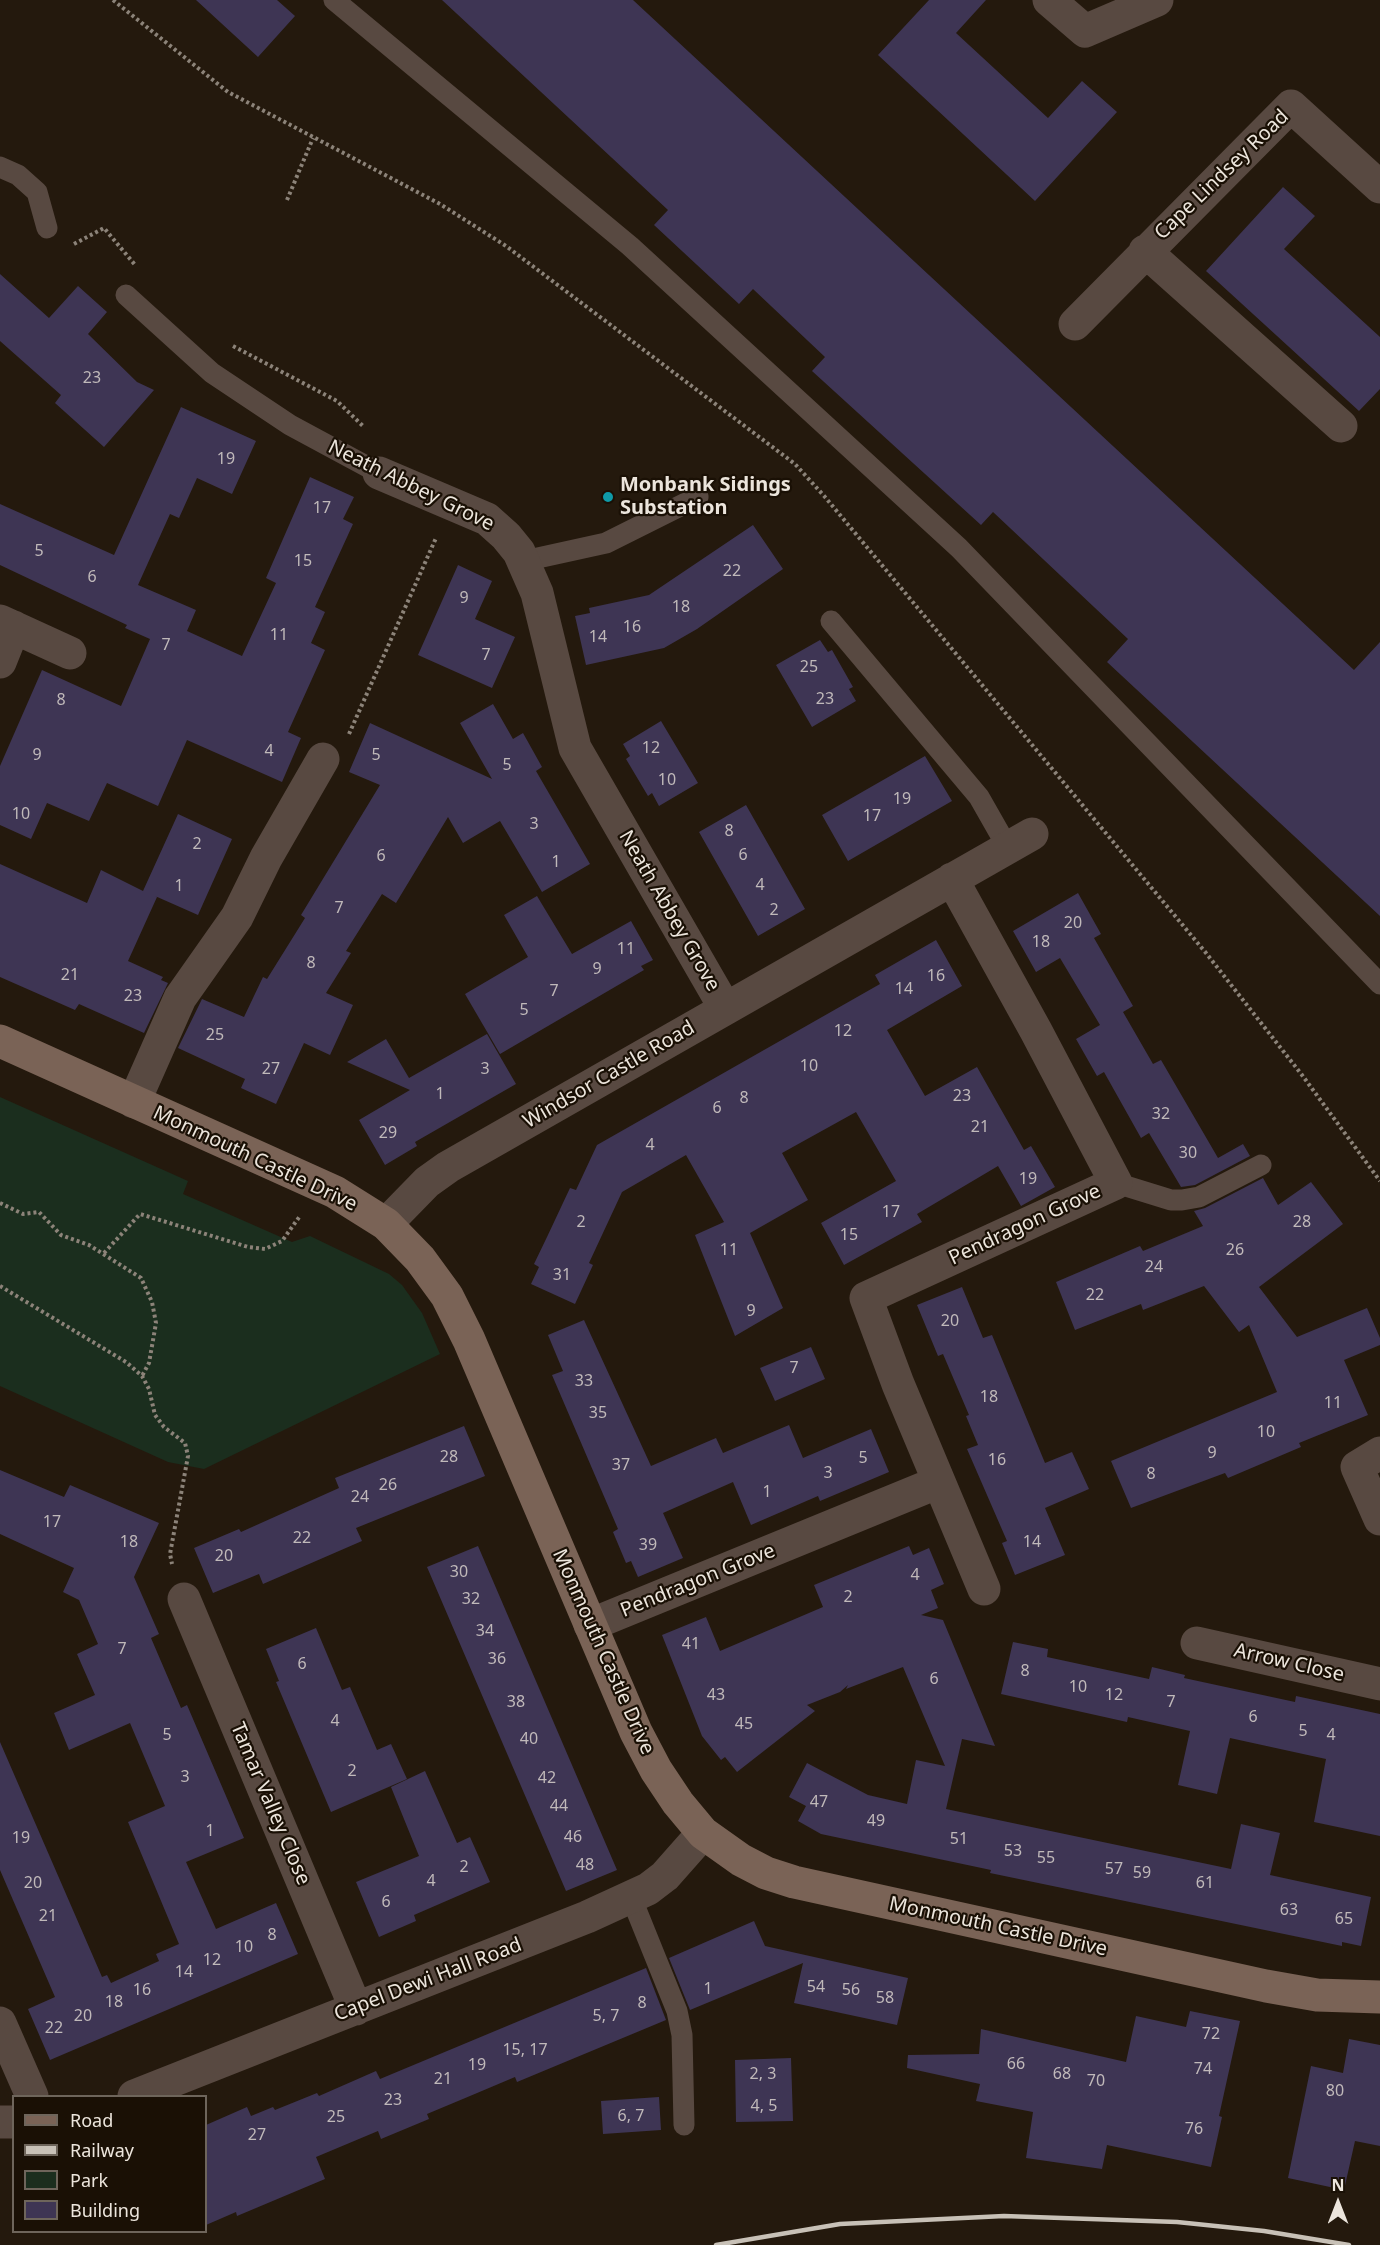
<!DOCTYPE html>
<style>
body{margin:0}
#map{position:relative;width:1380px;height:2245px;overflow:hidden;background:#24190d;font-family:"Noto Sans",sans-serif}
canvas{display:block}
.legend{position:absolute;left:12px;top:2095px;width:195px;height:138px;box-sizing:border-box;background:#1a1005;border:2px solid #6e655b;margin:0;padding:8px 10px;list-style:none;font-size:18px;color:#ece5dc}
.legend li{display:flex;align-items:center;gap:12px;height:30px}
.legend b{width:30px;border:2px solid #6e655b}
.north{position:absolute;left:1308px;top:2173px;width:60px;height:60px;-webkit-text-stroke:4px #1a1005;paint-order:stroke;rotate:0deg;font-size:16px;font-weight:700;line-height:24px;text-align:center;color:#ece5dc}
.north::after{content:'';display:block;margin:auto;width:21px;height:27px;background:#ece5dc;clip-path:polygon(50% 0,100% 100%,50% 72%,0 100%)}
</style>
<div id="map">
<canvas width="1380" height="2245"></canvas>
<ul class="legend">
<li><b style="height:8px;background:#7a6356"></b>Road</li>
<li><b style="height:8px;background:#c8c1b7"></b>Railway</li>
<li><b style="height:16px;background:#1b2e1e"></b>Park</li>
<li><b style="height:16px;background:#3e3554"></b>Building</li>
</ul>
<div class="north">N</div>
</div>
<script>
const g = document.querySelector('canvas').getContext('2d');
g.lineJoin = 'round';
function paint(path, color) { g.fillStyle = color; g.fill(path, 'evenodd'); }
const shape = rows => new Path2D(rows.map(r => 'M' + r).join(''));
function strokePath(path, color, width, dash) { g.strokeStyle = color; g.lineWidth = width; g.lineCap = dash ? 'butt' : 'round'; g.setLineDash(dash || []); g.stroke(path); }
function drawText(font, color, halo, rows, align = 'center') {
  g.font = font + ' "Noto Sans",sans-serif'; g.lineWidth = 4.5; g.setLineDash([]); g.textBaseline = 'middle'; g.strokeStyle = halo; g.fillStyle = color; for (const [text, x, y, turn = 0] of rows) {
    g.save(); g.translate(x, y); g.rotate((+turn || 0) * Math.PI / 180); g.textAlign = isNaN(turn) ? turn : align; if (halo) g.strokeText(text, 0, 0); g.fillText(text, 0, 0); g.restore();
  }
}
const green = shape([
 [0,1097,188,1181,183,1194,292,1242,310,1236,389,1274,402,1285,422,1313,440,1354,204,1469,168,1462,0,1386]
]);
const building = shape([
 [196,0,277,0,295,16,258,57],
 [442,0,633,0,1354,670,1380,642,1380,916,1107,662,1128,639,993,512,981,525,812,371,825,357,753,289,739,304,654,225,668,210],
 [929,0,986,0,956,33,1048,118,1082,81,1117,112,1035,201,878,55],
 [1283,187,1315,216,1284,249,1380,337,1380,389,1359,411,1206,271],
 [0,274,49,318,78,286,107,312,88,334,137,382,154,390,104,447,55,403,61,395,0,341],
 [181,407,256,441,232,494,197,478,179,518,170,514,138,585,196,610,187,631,242,656,276,583,266,578,310,477,354,497,343,519,353,524,315,607,325,612,311,643,325,650,288,732,301,738,282,782,187,740,158,806,107,783,89,821,47,803,31,839,0,825,0,766,42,670,121,706,150,639,125,628,127,625,0,565,0,504,114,555],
 [753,525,783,569,697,629,664,648,586,665,575,616,590,613,589,608,649,595],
 [458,565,492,581,475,619,515,637,492,688,418,655],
 [820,640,828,652,832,650,853,687,849,689,856,701,812,727,776,665],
 [493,704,513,739,523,733,542,767,536,771,590,864,542,892,500,821,463,843,448,817,396,903,382,894,346,951,351,953,326,993,353,1005,330,1055,304,1043,276,1104,241,1088,245,1079,178,1048,202,999,244,1017,263,977,267,979,305,918,301,915,380,785,349,772,370,723,492,779,460,723],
 [661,721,698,783,659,806,652,793,648,796,626,759,630,756,623,744],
 [925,756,952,801,848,861,822,815],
 [746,805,805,909,758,936,699,832],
 [178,814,232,839,198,915,155,896,157,897,128,961,163,977,161,980,168,983,144,1033,79,1004,75,1010,0,977,0,864,87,903,101,870,143,891],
 [1078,893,1101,934,1094,938,1133,1006,1123,1012,1153,1064,1161,1060,1218,1158,1243,1144,1250,1156,1195,1185,1181,1187,1149,1133,1141,1138,1104,1072,1097,1076,1076,1039,1100,1025,1060,958,1036,972,1013,931],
 [537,896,572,954,631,921,653,960,641,966,644,970,500,1054,465,994,528,957,504,915],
 [936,940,962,986,887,1030,925,1096,977,1067,1024,1150,1031,1146,1055,1187,1021,1206,998,1166,917,1214,922,1222,844,1265,821,1223,896,1181,856,1112,782,1153,808,1200,750,1233,783,1308,735,1336,695,1235,724,1222,686,1155,622,1192,589,1263,593,1265,575,1304,531,1284,539,1267,534,1264,547,1237,570,1188,576,1190,597,1145,880,984,875,975],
 [487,1034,516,1084,415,1142,417,1146,385,1165,359,1120,410,1090,347,1062,386,1039,409,1078],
 [1263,1178,1278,1205,1311,1182,1343,1224,1259,1287,1297,1337,1367,1308,1380,1338,1380,1345,1344,1360,1368,1415,1299,1443,1301,1447,1228,1478,1225,1473,1131,1508,1111,1461,1277,1392,1249,1325,1239,1332,1204,1286,1143,1310,1141,1304,1075,1330,1056,1282,1140,1246,1143,1251,1203,1226,1194,1211,1205,1208],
 [962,1287,983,1338,992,1335,1045,1463,1072,1452,1089,1489,1045,1508,1065,1555,1015,1575,1002,1543,1007,1541,967,1449,978,1445,966,1416,969,1415,943,1354,938,1356,917,1305],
 [584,1320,651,1466,716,1438,723,1453,789,1425,803,1458,871,1429,889,1472,820,1501,818,1496,751,1525,733,1482,663,1513,683,1558,638,1577,631,1561,626,1563,613,1532,618,1529,552,1375,563,1371,548,1335],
 [811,1347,825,1379,775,1401,760,1368],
 [464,1426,485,1476,356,1528,362,1541,263,1584,259,1574,213,1593,194,1548,239,1529,241,1532,339,1488,335,1478],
 [0,1470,64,1497,70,1485,159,1523,134,1577,159,1634,151,1638,181,1708,187,1705,244,1838,186,1862,216,1929,276,1903,298,1954,50,2060,28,2009,55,1997,0,1870,0,1742,102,1977,107,1975,111,1983,159,1961,156,1954,179,1944,128,1822,165,1806,130,1723,69,1750,54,1713,95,1695,77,1654,98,1644,79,1600,63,1592,74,1568,0,1534],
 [478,1546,617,1870,566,1891,427,1567],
 [909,1546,913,1555,929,1548,944,1584,931,1590,938,1608,921,1615,943,1620,995,1746,962,1739,946,1809,1231,1869,1241,1824,1280,1833,1270,1875,1371,1897,1361,1946,1342,1942,1342,1946,990,1873,991,1870,821,1834,798,1821,806,1806,789,1797,807,1763,868,1795,907,1804,916,1760,945,1766,903,1667,846,1689,848,1685,840,1692,807,1705,815,1711,737,1772,725,1757,721,1760,702,1736,662,1635,706,1617,720,1651,823,1607,814,1585],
 [316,1628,342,1690,350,1687,377,1750,391,1744,407,1779,331,1812,276,1682,279,1681,266,1649],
 [1013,1642,1048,1649,1047,1657,1149,1679,1152,1667,1185,1675,1184,1678,1295,1702,1296,1696,1380,1714,1380,1836,1314,1822,1326,1759,1230,1738,1217,1794,1178,1785,1190,1731,1128,1717,1127,1722,1001,1694],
 [425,1771,457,1843,470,1837,490,1882,414,1915,416,1921,379,1937,356,1882,419,1856,391,1787],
 [754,1921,765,1946,908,1978,897,2025,794,2003,803,1963,690,2010,669,1958],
 [646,1968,666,2020,517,2082,515,2077,470,2096,427,2114,429,2119,381,2139,378,2131,316,2157,325,2179,237,2216,236,2212,206,2225,206,2125,247,2107,251,2116,273,2107,275,2110,317,2093,319,2096,376,2071,380,2079],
 [1190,2011,1240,2021,1219,2116,1222,2117,1211,2167,1107,2145,1102,2169,1026,2158,1033,2112,976,2101,980,2084,907,2068,908,2055,979,2054,981,2029,1126,2062,1136,2016,1186,2027],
 [1349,2039,1380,2045,1380,2146,1355,2141,1344,2190,1288,2178,1311,2066,1343,2073],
 [791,2058,793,2121,736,2122,735,2060],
 [659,2097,661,2130,603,2134,601,2101]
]);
const path = shape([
 [113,0,228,92,440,204,506,246,795,464,825,497,1206,953,1302,1075,1380,1181],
 [287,200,313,138],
 [74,244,104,228,136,266],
 [233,346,337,401,364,427],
 [349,734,436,538],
 [0,1203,23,1214,39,1212,61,1235,89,1245,141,1278,152,1302,156,1323,149,1363,142,1376],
 [104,1253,140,1214,248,1247,265,1249,282,1241,300,1216],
 [0,1286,126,1362,142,1376,149,1389,155,1415,164,1427,185,1443,188,1456,170,1554,172,1564]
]);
const lane = shape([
 [334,0,630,246,959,548,1380,984],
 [0,167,18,175,37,192,47,228],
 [126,295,212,373,290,425,379,473],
 [524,561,606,543,698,497],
 [831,621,979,797,1008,848],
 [1116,1183,1171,1200,1182,1200,1199,1197,1261,1165],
 [631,1897,677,2011,682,2035,684,2125]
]);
const street = shape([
 [1049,0,1085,31,1157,0],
 [1145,251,1341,426],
 [1075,324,1291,106,1380,187],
 [379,473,487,519,506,536,519,552,537,593,575,748,725,1008],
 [0,621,70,653],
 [0,662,14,627],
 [952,879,1036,1031,1116,1183,866,1298,898,1384,984,1589],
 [134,1102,180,998,237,917,266,858,323,759],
 [386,1224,427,1182,448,1167,1032,834],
 [1380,1453,1357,1467,1380,1519],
 [184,1599,356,2009],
 [590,1625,939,1482],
 [1197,1643,1380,1684],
 [0,2023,32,2096],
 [134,2096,587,1917,648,1889,665,1876,703,1833],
 [0,2122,14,2122]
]);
const secondary = shape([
 [0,1041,335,1192,386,1224,420,1259,447,1296,469,1340,636,1732,656,1770,678,1803,703,1833,741,1860,766,1873,794,1882,1266,1986,1317,1995,1380,1997]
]);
const rail = shape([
 [716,2245,840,2224,1004,2216,1177,2222,1264,2231,1349,2245]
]);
const markers = [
 [608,497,6,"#0f9aa8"]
];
const numberNames = [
 ["23",92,378],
 ["19",226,459],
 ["17",322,508],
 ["5",39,551],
 ["15",303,561],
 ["22",732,571],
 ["6",92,577],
 ["9",464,598],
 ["18",681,607],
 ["16",632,627],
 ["11",279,635],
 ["14",598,637],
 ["7",166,645],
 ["7",486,655],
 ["25",809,667],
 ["23",825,699],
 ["8",61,700],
 ["12",651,748],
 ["4",269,751],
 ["9",37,755],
 ["5",376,755],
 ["5",507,765],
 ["10",667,780],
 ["19",902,799],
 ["10",21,814],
 ["17",872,816],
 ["3",534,824],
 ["8",729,831],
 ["2",197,844],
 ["6",743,855],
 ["6",381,856],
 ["1",556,862],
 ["4",760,885],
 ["1",179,886],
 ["7",339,908],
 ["2",774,910],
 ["20",1073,923],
 ["18",1041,942],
 ["11",626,949],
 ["8",311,963],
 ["9",597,969],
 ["21",70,975],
 ["16",936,976],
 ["14",904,989],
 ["7",554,991],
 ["23",133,996],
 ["5",524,1010],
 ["12",843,1031],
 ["25",215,1035],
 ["10",809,1066],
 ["27",271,1069],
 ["3",485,1069],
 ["1",440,1094],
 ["23",962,1096],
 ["8",744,1098],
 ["6",717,1108],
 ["32",1161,1114],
 ["21",980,1127],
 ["29",388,1133],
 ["4",650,1145],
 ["30",1188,1153],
 ["19",1028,1179],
 ["17",891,1212],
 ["2",581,1222],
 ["28",1302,1222],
 ["15",849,1235],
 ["11",729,1250],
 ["26",1235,1250],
 ["24",1154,1267],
 ["31",562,1275],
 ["22",1095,1295],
 ["9",751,1311],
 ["20",950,1321],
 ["7",794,1368],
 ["33",584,1381],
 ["18",989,1397],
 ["11",1333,1403],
 ["35",598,1413],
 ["10",1266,1432],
 ["9",1212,1453],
 ["28",449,1457],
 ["5",863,1458],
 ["16",997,1460],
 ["37",621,1465],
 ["3",828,1473],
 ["8",1151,1474],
 ["26",388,1485],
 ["1",767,1492],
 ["24",360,1497],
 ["17",52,1522],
 ["22",302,1538],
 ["18",129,1542],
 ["14",1032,1542],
 ["39",648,1545],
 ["20",224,1556],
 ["30",459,1572],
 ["4",915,1575],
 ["2",848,1597],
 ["32",471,1599],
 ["34",485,1631],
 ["41",691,1644],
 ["7",122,1649],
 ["36",497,1659],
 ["6",302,1664],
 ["8",1025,1671],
 ["6",934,1679],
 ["10",1078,1687],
 ["43",716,1695],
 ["12",1114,1695],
 ["38",516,1702],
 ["7",1171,1702],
 ["6",1253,1717],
 ["4",335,1721],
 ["45",744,1724],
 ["5",1303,1731],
 ["5",167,1735],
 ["4",1331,1735],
 ["40",529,1739],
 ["2",352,1771],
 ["3",185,1777],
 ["42",547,1778],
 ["47",819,1802],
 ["44",559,1806],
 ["49",876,1821],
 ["1",210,1831],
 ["46",573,1837],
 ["19",21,1838],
 ["51",959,1839],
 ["53",1013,1851],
 ["55",1046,1858],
 ["48",585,1865],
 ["2",464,1867],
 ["57",1114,1869],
 ["59",1142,1873],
 ["4",431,1881],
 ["20",33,1883],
 ["61",1205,1883],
 ["6",386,1902],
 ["63",1289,1910],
 ["21",48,1916],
 ["65",1344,1919],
 ["8",272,1935],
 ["10",244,1947],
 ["12",212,1960],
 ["14",184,1972],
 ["54",816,1987],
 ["1",708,1989],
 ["16",142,1990],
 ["56",851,1990],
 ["58",885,1998],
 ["18",114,2002],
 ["8",642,2003],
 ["20",83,2016],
 ["5, 7",606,2016],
 ["22",54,2028],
 ["72",1211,2034],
 ["15, 17",525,2050],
 ["66",1016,2064],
 ["19",477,2065],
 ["74",1203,2069],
 ["2, 3",763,2074],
 ["68",1062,2074],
 ["21",443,2079],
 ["70",1096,2081],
 ["80",1335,2091],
 ["23",393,2100],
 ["4, 5",764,2106],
 ["6, 7",631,2116],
 ["25",336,2117],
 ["76",1194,2129],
 ["27",257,2135]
];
const streetNames = [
 ["Cape Lindsey Road",1222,175,-44],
 ["Neath Abbey Grove",411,486,26],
 ["Neath Abbey Grove",669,911,60],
 ["Windsor Castle Road",609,1075,-30],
 ["Monmouth Castle Drive",255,1159,25],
 ["Pendragon Grove",1025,1225,-25],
 ["Pendragon Grove",698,1581,-22],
 ["Monmouth Castle Drive",603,1652,66],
 ["Arrow Close",1289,1663,13],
 ["Tamar Valley Close",270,1804,67],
 ["Monmouth Castle Drive",998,1927,12],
 ["Capel Dewi Hall Road",428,1980,-21]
];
const poiNames = [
 ["Monbank Sidings",620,485],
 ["Substation",620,508]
];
paint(green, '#1b2e1e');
paint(building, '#3e3554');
strokePath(path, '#8c8379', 4, [3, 3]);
strokePath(lane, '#584941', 21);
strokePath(street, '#584941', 33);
strokePath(secondary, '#7a6356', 33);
strokePath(rail, '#c8c1b7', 4.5);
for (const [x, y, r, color] of markers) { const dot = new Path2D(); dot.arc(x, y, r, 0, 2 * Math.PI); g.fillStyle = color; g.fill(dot); strokePath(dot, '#1a1005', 2); }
drawText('16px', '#c0b9ba', null, numberNames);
drawText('20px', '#ece5dc', '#1a1005', streetNames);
drawText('bold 20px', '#ece5dc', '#1a1005', poiNames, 'left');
</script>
